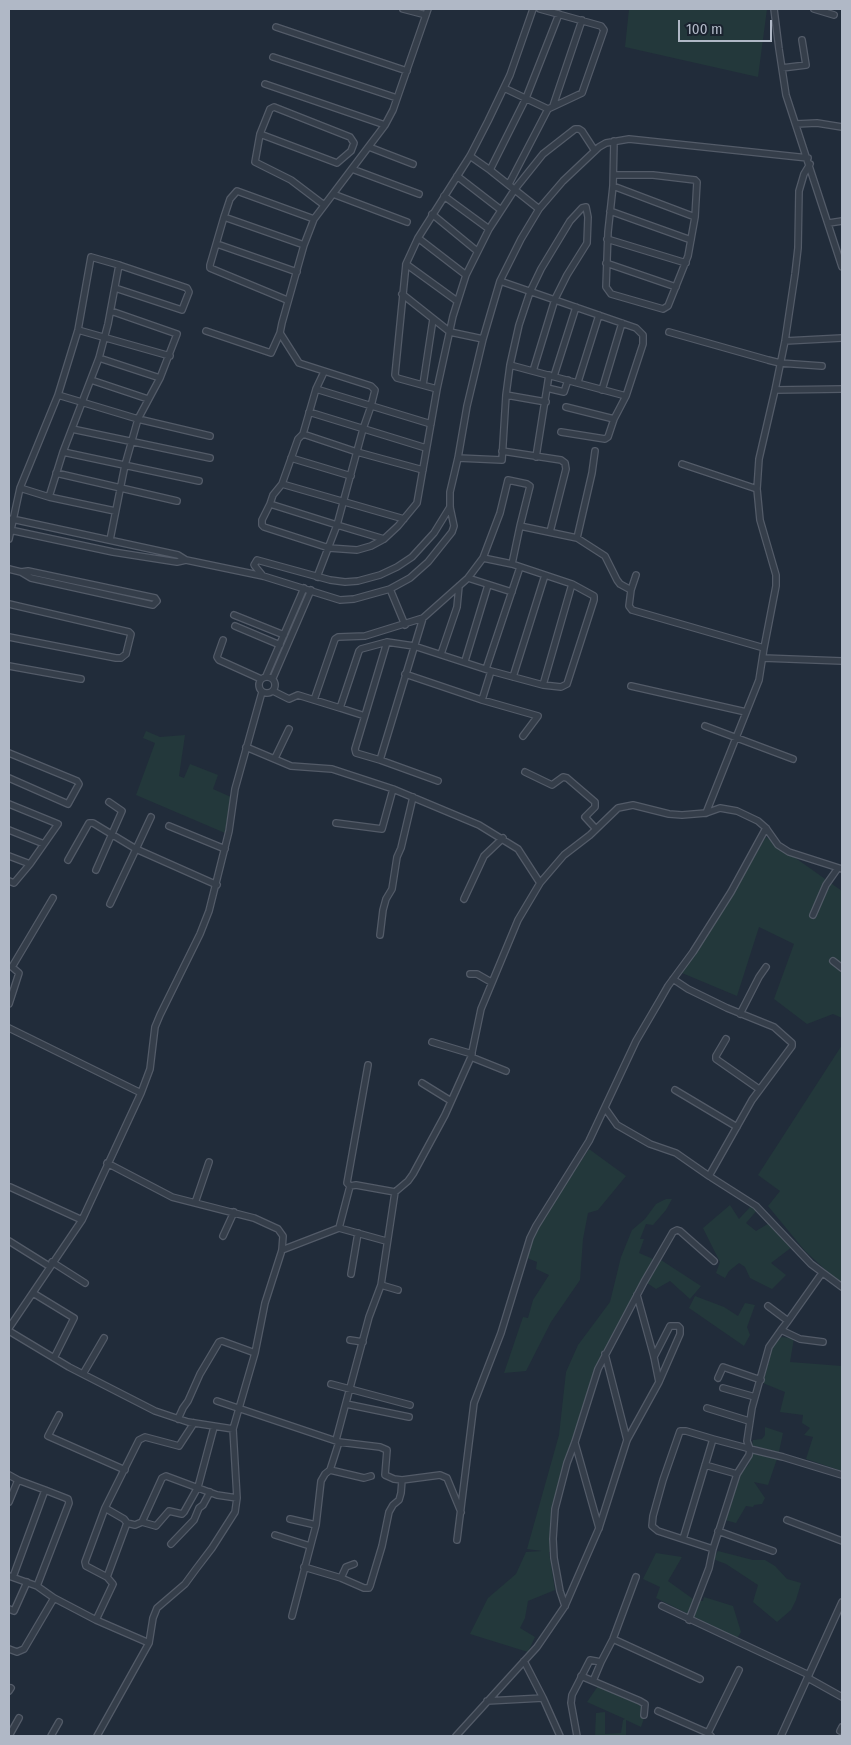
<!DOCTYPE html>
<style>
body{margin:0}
#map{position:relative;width:851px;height:1745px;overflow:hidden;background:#212c3a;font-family:"Fira Sans Condensed",sans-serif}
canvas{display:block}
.frame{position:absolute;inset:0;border:10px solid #b0b8c6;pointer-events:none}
.scale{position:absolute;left:678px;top:20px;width:94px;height:22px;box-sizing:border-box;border:2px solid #b0b8c6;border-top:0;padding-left:6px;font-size:15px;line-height:18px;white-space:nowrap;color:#b0b8c6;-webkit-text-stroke:4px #1a232f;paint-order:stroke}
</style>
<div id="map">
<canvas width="851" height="1745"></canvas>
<div class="frame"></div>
<div class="scale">100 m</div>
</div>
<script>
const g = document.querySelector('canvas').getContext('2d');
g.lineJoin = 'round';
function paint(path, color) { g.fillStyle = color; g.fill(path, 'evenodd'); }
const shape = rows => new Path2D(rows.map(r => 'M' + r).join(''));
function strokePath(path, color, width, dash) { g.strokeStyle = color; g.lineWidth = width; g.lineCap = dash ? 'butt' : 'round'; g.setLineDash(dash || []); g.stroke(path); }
const green = shape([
 [629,9,767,9,758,77,625,47],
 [146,731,160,737,185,735,179,776,184,778,190,764,218,775,213,789,231,797,225,833,136,795,155,743,143,738],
 [766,837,842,891,842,1018,833,1014,807,1024,774,999,794,944,759,927,737,996,682,973],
 [842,1045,842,1285,805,1251,768,1206,780,1191,758,1175],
 [589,1149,626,1176,598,1210,588,1213,583,1239,580,1280,551,1322,526,1371,504,1373,523,1317,528,1318,533,1300,549,1275,536,1269,537,1262,527,1258,534,1232],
 [666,1199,672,1199,666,1210,653,1225,646,1224,640,1239,644,1239,639,1253,653,1259,652,1270,593,1381,567,1463,553,1529,550,1531,552,1552,549,1552,555,1590,528,1601,525,1618,520,1628,535,1637,528,1652,470,1634,488,1598,516,1574,526,1552,542,1551,527,1549,559,1435,566,1372,578,1345,610,1302,621,1257,632,1230,645,1219,656,1204],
 [730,1205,739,1219,752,1205,758,1209,746,1223,756,1231,771,1222,792,1247,771,1263,786,1275,772,1289,750,1278,745,1267,739,1263,729,1271,725,1278,716,1273,720,1262,703,1228],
 [661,1260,701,1286,690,1299,670,1281,656,1289,647,1283],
 [695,1296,724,1307,738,1316,745,1303,755,1305,747,1327,750,1335,744,1346,689,1308],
 [779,1337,794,1338,790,1362,842,1366,842,1471,806,1459,813,1437,804,1435,810,1428,802,1423,803,1415,780,1412,785,1392,763,1383,772,1348],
 [765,1427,783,1433,779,1452,752,1446,753,1440,762,1439,765,1435],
 [751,1453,778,1456,768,1485,754,1482,765,1498,762,1504,754,1505,753,1507,746,1506,736,1523,725,1520,740,1475,749,1464],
 [718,1551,753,1560,765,1560,775,1566,787,1579,801,1583,796,1600,791,1610,777,1622,753,1602,758,1585,726,1564,713,1559],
 [656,1553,682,1557,668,1581,693,1599,703,1601,704,1597,733,1606,741,1632,737,1638,656,1598,660,1587,643,1579],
 [598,1686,649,1704,641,1727,626,1720,626,1736,595,1736,596,1713,605,1712,605,1734,621,1733,623,1720,625,1719,587,1702]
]);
const street = shape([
 [403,9,426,15],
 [774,9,779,49,786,95,842,267],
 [814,9,834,15],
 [276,27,407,71],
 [273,57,397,98],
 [782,68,806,65,802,40],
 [265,84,385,125],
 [504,88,548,109],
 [553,106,582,20],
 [796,124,817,123,842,127],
 [260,134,270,109,274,107,350,137,354,143,351,151,337,163,260,134,255,162,291,180,324,205],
 [614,141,613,186,608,232,606,287,611,294,663,309,668,306,688,256,695,217,697,182,695,180,653,175,614,175],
 [369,147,413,164],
 [470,156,490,170,539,209],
 [352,169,419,194],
 [490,170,526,98,559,14],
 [457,176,501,210],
 [509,184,548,109,582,93,604,30,601,26,540,9],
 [613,186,695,217],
 [333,194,407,222],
 [444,196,489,229],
 [610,211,691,240],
 [432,214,477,251],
 [224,217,304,245],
 [829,223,842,221],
 [418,238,466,275],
 [607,239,686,263],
 [217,244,297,272],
 [606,263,676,287],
 [406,264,457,301],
 [500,281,636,328,643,335,643,344,626,396,614,419,608,437,605,439,561,432],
 [402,294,450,332,483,339],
 [287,300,210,268,210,265,224,217,230,199,237,191,314,219],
 [78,330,170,356],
 [206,331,271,353,280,333],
 [669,332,768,360,780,363,822,366],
 [785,341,842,338],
 [99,358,160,378],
 [510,365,626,396],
 [554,376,576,307],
 [91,380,148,399],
 [578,382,599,315],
 [423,385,433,319],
 [547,388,564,392,568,380],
 [316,389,431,424],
 [437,389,453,316,466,275,489,229,515,189,543,154,575,129,579,129,582,131,595,151],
 [602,390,622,323],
 [775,390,785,341,795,274,798,248,799,191,804,174,810,164],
 [58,395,138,419,210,436],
 [506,395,546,402],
 [566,407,614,419],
 [309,412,426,448],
 [72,429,210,458],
 [303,434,357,452,423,470],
 [502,451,561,460,565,463,566,469,550,532],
 [63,452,199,481],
 [536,457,549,375],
 [291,458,351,476],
 [458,458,502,460,506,395,510,365,519,325,530,292,541,269,570,221,582,208,586,207,588,217,587,243,567,275,555,299,533,371],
 [682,464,757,489,759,459,775,390,842,389],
 [56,473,177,501],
 [282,484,404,519],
 [20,488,49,497,115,511],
 [757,489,760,520,776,575,776,586,764,648],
 [49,497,63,452,99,358,108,324,119,265],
 [270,504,337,525,384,539,371,546,357,550,329,548,264,527,262,525,262,520,270,504],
 [270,504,273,495,282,484,298,439,303,434,316,389,324,372],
 [12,519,178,555,186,560,263,576,340,600,354,599,390,589,410,578,428,562,452,532,454,526,450,507,450,492,458,458,467,406,483,339,500,281,521,239,539,209,563,181,599,147,606,143,629,139,808,158],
 [10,530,113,552,177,562,186,560],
 [577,538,592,473,595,451],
 [9,539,20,488,58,395,78,330,91,257,119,265,187,288,189,292,182,310,115,288],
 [384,539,398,526,417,503,437,389,397,378,395,375,406,264,418,238,470,156,488,121,510,75,533,9],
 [110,540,125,465,138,419,160,378,177,334,111,311],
 [512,564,520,526,577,538,605,556,617,580,620,584,631,590,629,606,632,610,764,648,759,680,706,813],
 [9,569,21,572,31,578,153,605,157,601,155,598,28,571,21,572],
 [263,576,254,565,257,560,330,580,345,582,358,581,380,575,397,567,412,557,434,533,450,507],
 [317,577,337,525,363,429,371,406,375,390,371,386,299,363,280,333,282,323,304,245,314,219,385,125,393,110,428,9],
 [468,578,512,592],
 [390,589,405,625],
 [631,590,636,575],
 [9,604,129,632,131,634,126,654,121,658,116,658,9,637],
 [234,615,284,635],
 [423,618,380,760,438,781],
 [235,626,280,645],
 [223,640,217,657,219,660,261,679],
 [441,654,457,607,459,586],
 [763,658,842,661],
 [465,661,488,585],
 [9,666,81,679],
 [486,669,520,567],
 [405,674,482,700,538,716,523,736],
 [266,676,304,588],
 '259 685a8 8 0 1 1 16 0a8 8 0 1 1-16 0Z',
 [513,677,545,575],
 [273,678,311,590],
 [543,685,572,584],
 [631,686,746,712],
 [273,691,289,699,298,695,340,708],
 [314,700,335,639,338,637,365,636,423,618,468,578,483,558],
 [482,700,491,671],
 [365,716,340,708,359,651,361,649,387,642],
 [705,726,793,759],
 [246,747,291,766,332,769,393,789,479,825,518,849,540,883],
 [9,753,77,781,79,784,68,804,9,778],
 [275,758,289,729],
 [380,760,356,753,355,749,387,642,414,646,491,671,543,685,561,687,567,684,594,600,594,596,572,584,512,564,483,558,500,513,508,480,527,484,530,486,520,526],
 [525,772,552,785,563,777,567,778,595,802,595,807,585,817,596,829],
 [9,804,58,824,30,864,9,856],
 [336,823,382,829,393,789],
 [169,826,225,849],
 [9,830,44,844],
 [68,860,89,823,93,823,136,849,151,817],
 [96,870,122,811,109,802],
 [9,881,14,883,30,864],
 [464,899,484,856,503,838],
 [110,904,136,849,217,885],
 [813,915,826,885,838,868],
 [380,935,383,910,386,899,392,889,397,857,401,848,413,797],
 [833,961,842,968],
 [470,974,477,974,491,982],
 [673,979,688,989,727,1008,774,1027,792,1043,792,1046,752,1100,709,1176,756,1206,811,1264,842,1287],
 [9,1004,19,973,12,967,53,898],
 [740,1014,759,977,766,967],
 [9,1028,141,1093],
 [726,1039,716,1056,716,1059,759,1089],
 [432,1042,472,1054],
 [471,1057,506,1071],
 [422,1083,451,1101],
 [675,1090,737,1127],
 [605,1108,617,1125,650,1144,676,1153,709,1176],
 [350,1186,347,1183,368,1065],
 [10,1187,82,1220],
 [195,1203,209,1162],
 [339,1228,386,1241],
 [223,1236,234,1212],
 [9,1241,49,1266],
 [282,1250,339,1228,350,1186,356,1185,395,1192],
 [52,1262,85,1283],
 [351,1274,358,1233],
 [381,1285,398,1290],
 [33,1293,74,1318,54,1358],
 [768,1306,788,1321,822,1273],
 [788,1321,781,1330,800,1339,823,1342],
 [9,1328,82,1220,141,1093,150,1069,155,1027,160,1015,200,934,209,911,229,831,235,789,262,692],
 [781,1330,769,1347,752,1408,747,1441,750,1449,749,1455,737,1474,713,1549,658,1531,652,1526,653,1516,663,1480,680,1431,686,1431,713,1439,743,1447,750,1449,754,1450,783,1457,842,1475],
 [9,1331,69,1367,155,1411,188,1422,233,1429],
 [350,1340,363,1342],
 [605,1354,627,1440],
 [654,1357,670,1326,678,1326,680,1328,680,1334,659,1382],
 [83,1374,104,1338],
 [718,1378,723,1367,761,1380],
 [331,1384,410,1405],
 [723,1388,755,1397],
 [217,1401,339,1442,380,1447,387,1450,385,1475,394,1479,402,1480,401,1493,399,1500,393,1505,389,1512,382,1546,370,1586,369,1588,364,1588,341,1578,304,1567],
 [346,1404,409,1417],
 [707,1408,749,1421],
 [59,1415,48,1436,125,1470],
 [178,1419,183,1408,188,1401,200,1374,219,1342,222,1341,255,1353],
 [336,1440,369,1317,381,1285,395,1192,408,1181,413,1174,445,1115,471,1057,481,1009,518,920,540,883,564,855,590,835,618,808,633,805,669,814,682,815,706,813,720,808,737,811,758,821,766,828,778,845,789,852,842,869],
 [575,1443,599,1528],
 [705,1465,737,1474],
 [330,1470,364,1478,371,1476],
 [9,1475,18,1480],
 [402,1480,440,1475,447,1478,461,1512],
 [9,1502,18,1480,45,1490],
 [290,1519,316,1525],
 [787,1520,842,1541],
 [142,1522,156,1526,169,1511,182,1514,184,1512,198,1487,214,1427],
 [127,1523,135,1525,142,1522,162,1478,166,1476,217,1495,237,1498],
 [718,1531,773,1551],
 [275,1535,310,1546],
 [683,1539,713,1439],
 [457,1540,474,1403,501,1333,530,1238,536,1226,589,1141,636,1041,660,1000,668,986,693,952,731,892,766,828],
 [171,1544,194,1520,199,1508,203,1505,210,1492],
 [9,1576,37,1586,54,1598,96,1620,149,1643],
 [13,1577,45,1490,68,1499,69,1503,37,1586],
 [107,1577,127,1523,124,1519,105,1508,139,1440,145,1437,179,1446,194,1423],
 [341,1578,346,1567,354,1564],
 [565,1606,560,1591,554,1558,553,1539,555,1509,567,1463,575,1442,598,1369,644,1282,673,1232,677,1230,680,1231,714,1261],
 [662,1606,809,1675],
 [9,1609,14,1611,27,1582],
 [292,1616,316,1525,321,1481,325,1474,330,1470,339,1442],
 [96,1620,113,1584,107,1577,86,1566,85,1562,105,1508],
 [689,1620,709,1568,713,1549],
 [613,1639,700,1679],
 [9,1649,17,1652,24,1649,54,1598],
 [524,1661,543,1698],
 [581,1676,640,1701,645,1704,644,1715],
 [808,1678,842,1697],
 [593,1681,601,1662],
 [9,1691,11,1688],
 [487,1701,543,1698,560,1736],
 [658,1711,708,1733,711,1736],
 [840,1731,842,1727],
 [708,1733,739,1670],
 [9,1736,19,1718],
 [51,1736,59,1722],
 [97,1736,149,1643,153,1618,157,1608,185,1584,196,1569,212,1548,235,1512,237,1498,233,1429,255,1353,265,1303,282,1250,283,1236,278,1229,254,1218,172,1197,107,1163],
 [456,1736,537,1647,565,1606,599,1528,627,1440,659,1382,654,1357,637,1295],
 [577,1736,571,1703,572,1695,590,1660,601,1662,613,1639,636,1577],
 [781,1736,842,1602]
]);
paint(green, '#23383b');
strokePath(street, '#535b68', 8);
strokePath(street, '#353e4a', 5.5);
</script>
